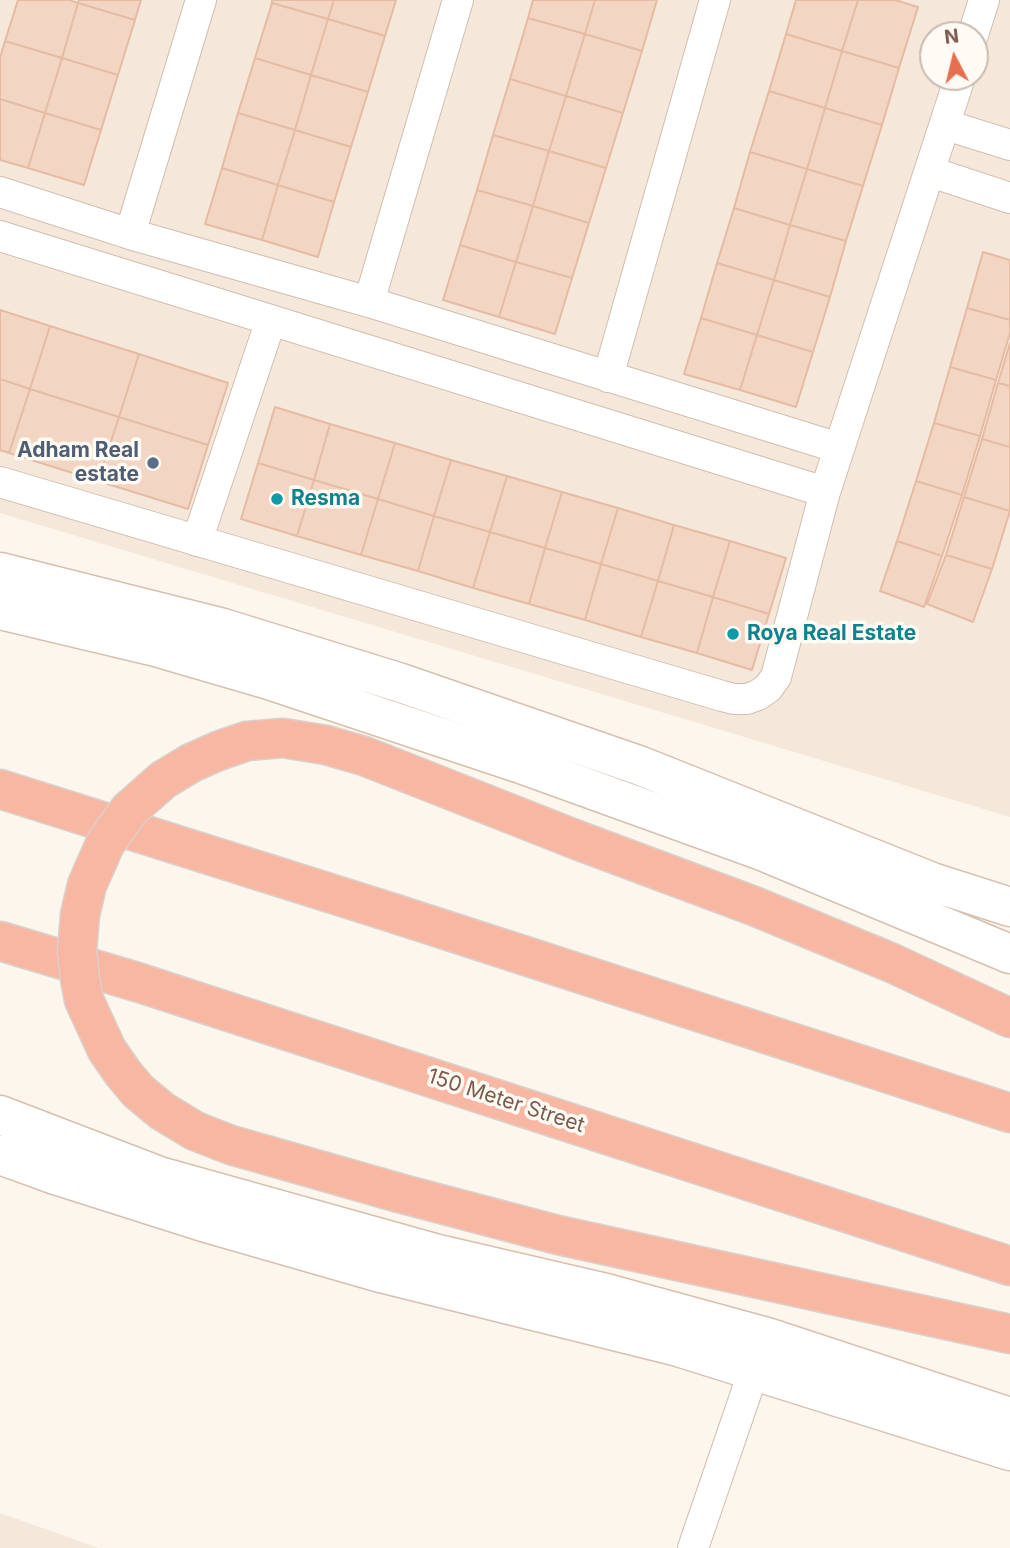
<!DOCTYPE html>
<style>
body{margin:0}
#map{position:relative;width:1010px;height:1548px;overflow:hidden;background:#fdf6ec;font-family:Inter,sans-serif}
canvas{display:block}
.north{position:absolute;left:919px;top:21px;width:70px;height:70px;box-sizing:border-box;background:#fffaf3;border:2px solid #cabbb1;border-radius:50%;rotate:353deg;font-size:19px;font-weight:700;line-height:28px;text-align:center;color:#7a5c4d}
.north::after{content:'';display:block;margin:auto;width:24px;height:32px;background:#e76f51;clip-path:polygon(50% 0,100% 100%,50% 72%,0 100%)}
</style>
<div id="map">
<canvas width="1010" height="1548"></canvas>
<div class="north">N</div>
</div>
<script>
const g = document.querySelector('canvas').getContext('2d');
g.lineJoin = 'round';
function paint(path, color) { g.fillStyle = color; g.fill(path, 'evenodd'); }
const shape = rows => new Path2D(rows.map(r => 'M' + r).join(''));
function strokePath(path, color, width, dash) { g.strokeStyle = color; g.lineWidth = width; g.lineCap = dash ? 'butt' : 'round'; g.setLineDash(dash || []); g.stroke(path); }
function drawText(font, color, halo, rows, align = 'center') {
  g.font = font + ' Inter,sans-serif'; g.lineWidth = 7; g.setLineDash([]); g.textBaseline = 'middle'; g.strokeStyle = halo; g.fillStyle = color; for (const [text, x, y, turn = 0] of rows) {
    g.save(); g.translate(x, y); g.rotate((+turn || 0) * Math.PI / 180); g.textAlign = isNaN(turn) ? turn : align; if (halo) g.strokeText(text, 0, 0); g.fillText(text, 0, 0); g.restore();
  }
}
const residential = shape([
 [0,0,1010,0,1010,817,0,513],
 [933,35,975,35,975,77,933,77],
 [0,1513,99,1548,0,1548]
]);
const building = shape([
 [18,0,69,0,78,3,62,58,5,41,18,0],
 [79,0,141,0,135,20,78,3,79,0],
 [272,0,334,0,328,19,272,3,272,0],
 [334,0,396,0,385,36,328,19,334,0],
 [533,0,595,0,585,34,528,18,533,0],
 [595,0,657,0,642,51,585,34,595,0],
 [796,0,858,0,842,51,786,34,796,0],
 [858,0,895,0,918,7,899,68,842,51,858,0],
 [78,3,135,20,118,75,62,58,78,3],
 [272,3,328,19,311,75,255,58,272,3],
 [528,18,585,34,566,96,510,79,528,18],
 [328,19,385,36,368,92,311,75,328,19],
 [585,34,642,51,623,113,566,96,585,34],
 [786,34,842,51,825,108,769,91,786,34],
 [5,41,62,58,45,113,0,99,0,58,5,41],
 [842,51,899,68,882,125,825,108,842,51],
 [62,58,118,75,101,130,45,113,62,58],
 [255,58,311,75,295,130,238,113,255,58],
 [311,75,368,92,351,147,295,130,311,75],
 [510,79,566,96,549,151,493,135,510,79],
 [769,91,825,108,807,169,750,152,769,91],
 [566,96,623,113,606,168,549,151,566,96],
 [0,99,45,113,28,168,0,160,0,99],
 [825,108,882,125,863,186,807,169,825,108],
 [45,113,101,130,84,185,28,168,45,113],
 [238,113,295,130,278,185,222,168,238,113],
 [295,130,351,147,334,202,278,185,295,130],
 [493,135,549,151,533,206,477,190,493,135],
 [549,151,606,168,589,223,533,206,549,151],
 [750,152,807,169,790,225,734,208,750,152],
 [222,168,278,185,262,240,205,224,222,168],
 [807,169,863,186,846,241,790,225,807,169],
 [278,185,334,202,318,257,262,240,278,185],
 [477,190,533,206,516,262,460,245,477,190],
 [533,206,589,223,572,278,516,262,533,206],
 [734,208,790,225,774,280,717,263,734,208],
 [790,225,846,241,830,297,774,280,790,225],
 [460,245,516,262,499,317,443,300,460,245],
 [983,252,1010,260,1010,320,967,308,983,252],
 [516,262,572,278,555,334,499,317,516,262],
 [717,263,774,280,757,335,701,318,717,263],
 [774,280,830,297,813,352,757,335,774,280],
 [967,308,1010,320,1010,333,996,380,950,367,967,308],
 [0,310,50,326,30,389,0,379,0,310],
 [701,318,757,335,740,390,684,374,701,318],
 [50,326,139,354,119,417,30,389,50,326],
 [757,335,813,352,796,407,740,390,757,335],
 [1010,343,1010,386,998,383,1010,343],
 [139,354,228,383,208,445,119,417,139,354],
 [950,367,996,380,980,436,934,423,950,367],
 [0,379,30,389,9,453,0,450,0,379],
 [998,383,1010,386,1010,447,982,439,998,383],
 [30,389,119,417,98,481,9,453,30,389],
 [275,407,330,424,314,480,258,463,275,407],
 [119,417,208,445,188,509,98,481,119,417],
 [934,423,980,436,962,495,916,481,934,423],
 [330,424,395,443,378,499,314,480,330,424],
 [982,439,1010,447,1010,511,964,497,982,439],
 [395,443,451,460,434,516,378,499,395,443],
 [451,460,507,476,490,532,434,516,451,460],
 [258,463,314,480,297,536,241,519,258,463],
 [507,476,562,492,545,548,490,532,507,476],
 [314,480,378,499,361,555,297,536,314,480],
 [916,481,962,495,942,556,897,541,916,481],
 [562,492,618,508,601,564,545,548,562,492],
 [964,497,1010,511,992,569,946,555,964,497],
 [378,499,434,516,418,571,361,555,378,499],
 [618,508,674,525,658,581,601,564,618,508],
 [434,516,490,532,473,588,418,571,434,516],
 [674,525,730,541,713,597,658,581,674,525],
 [490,532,545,548,529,604,473,588,490,532],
 [730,541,786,558,769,614,713,597,730,541],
 [897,541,942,556,924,607,880,591,897,541],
 [545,548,601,564,585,620,529,604,545,548],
 [946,555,992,569,973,622,927,604,946,555],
 [601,564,658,581,641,637,585,620,601,564],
 [658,581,713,597,697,653,641,637,658,581],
 [713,597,769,614,752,670,697,653,713,597]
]);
const street = shape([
 [973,35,984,0],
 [946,125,1010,145],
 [931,172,1010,198],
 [0,192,130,234,369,302,839,448],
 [130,234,201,0],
 [0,236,825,492],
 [369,302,458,0],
 [608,377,715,0],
 [0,482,722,696,734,699,747,699,758,695,768,688,776,677,825,492,960,77],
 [197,541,271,320],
 [693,1548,754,1370]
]);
const secondary = shape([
 [0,572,223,628,398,682,641,766,932,882,1010,907],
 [0,610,156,647,269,680,518,763,762,851,1010,954],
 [0,1115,159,1176,438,1254,606,1293,767,1337,1010,1417],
 [0,1155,55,1175,203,1222,377,1272,675,1346,1010,1451]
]);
const highway = shape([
 [0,789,396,914,1010,1113],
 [577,840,754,906,892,963,1010,1018],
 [0,941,140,983,1010,1266],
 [399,1193,558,1235,1010,1334]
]);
const highwayBridge = shape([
 [399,1193,231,1145,195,1131,162,1111,138,1091,123,1073,107,1050,84,1000,80,979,77,951,80,915,87,885,105,844,129,810,163,780,191,763,218,751,247,741,283,738,326,745,364,756,577,840]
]);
const markers = [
 [153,463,7,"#5c6f8a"],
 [277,499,7,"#0f9aa8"],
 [733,634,7,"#0f9aa8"]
];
const serviceNames = [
 ["Adham Real",139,451],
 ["estate",139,475]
];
const cultureNames = [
 ["Resma",291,499],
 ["Roya Real Estate",747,634]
];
const streetNames = [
 ["150 Meter Street",506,1101,18]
];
paint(residential, '#f5e8da');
paint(building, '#f3d5c3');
strokePath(building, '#e6bba3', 2);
strokePath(street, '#d1beb0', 32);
strokePath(secondary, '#d6c0b0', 41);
strokePath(highway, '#dad1cd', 41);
strokePath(street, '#fff', 30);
strokePath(secondary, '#fff', 38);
strokePath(highway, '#f7b7a3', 38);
strokePath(highwayBridge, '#dad1cd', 41, []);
strokePath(highwayBridge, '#f7b7a3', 38);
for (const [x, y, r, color] of markers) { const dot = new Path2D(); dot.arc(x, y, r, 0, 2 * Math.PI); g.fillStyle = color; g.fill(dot); strokePath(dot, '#fffaf3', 2.5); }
drawText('bold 21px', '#4e5e75', '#fffaf3', serviceNames, 'right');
drawText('bold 21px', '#0d838f', '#fffaf3', cultureNames, 'left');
drawText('21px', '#7a5c4d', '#fffaf3', streetNames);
</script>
